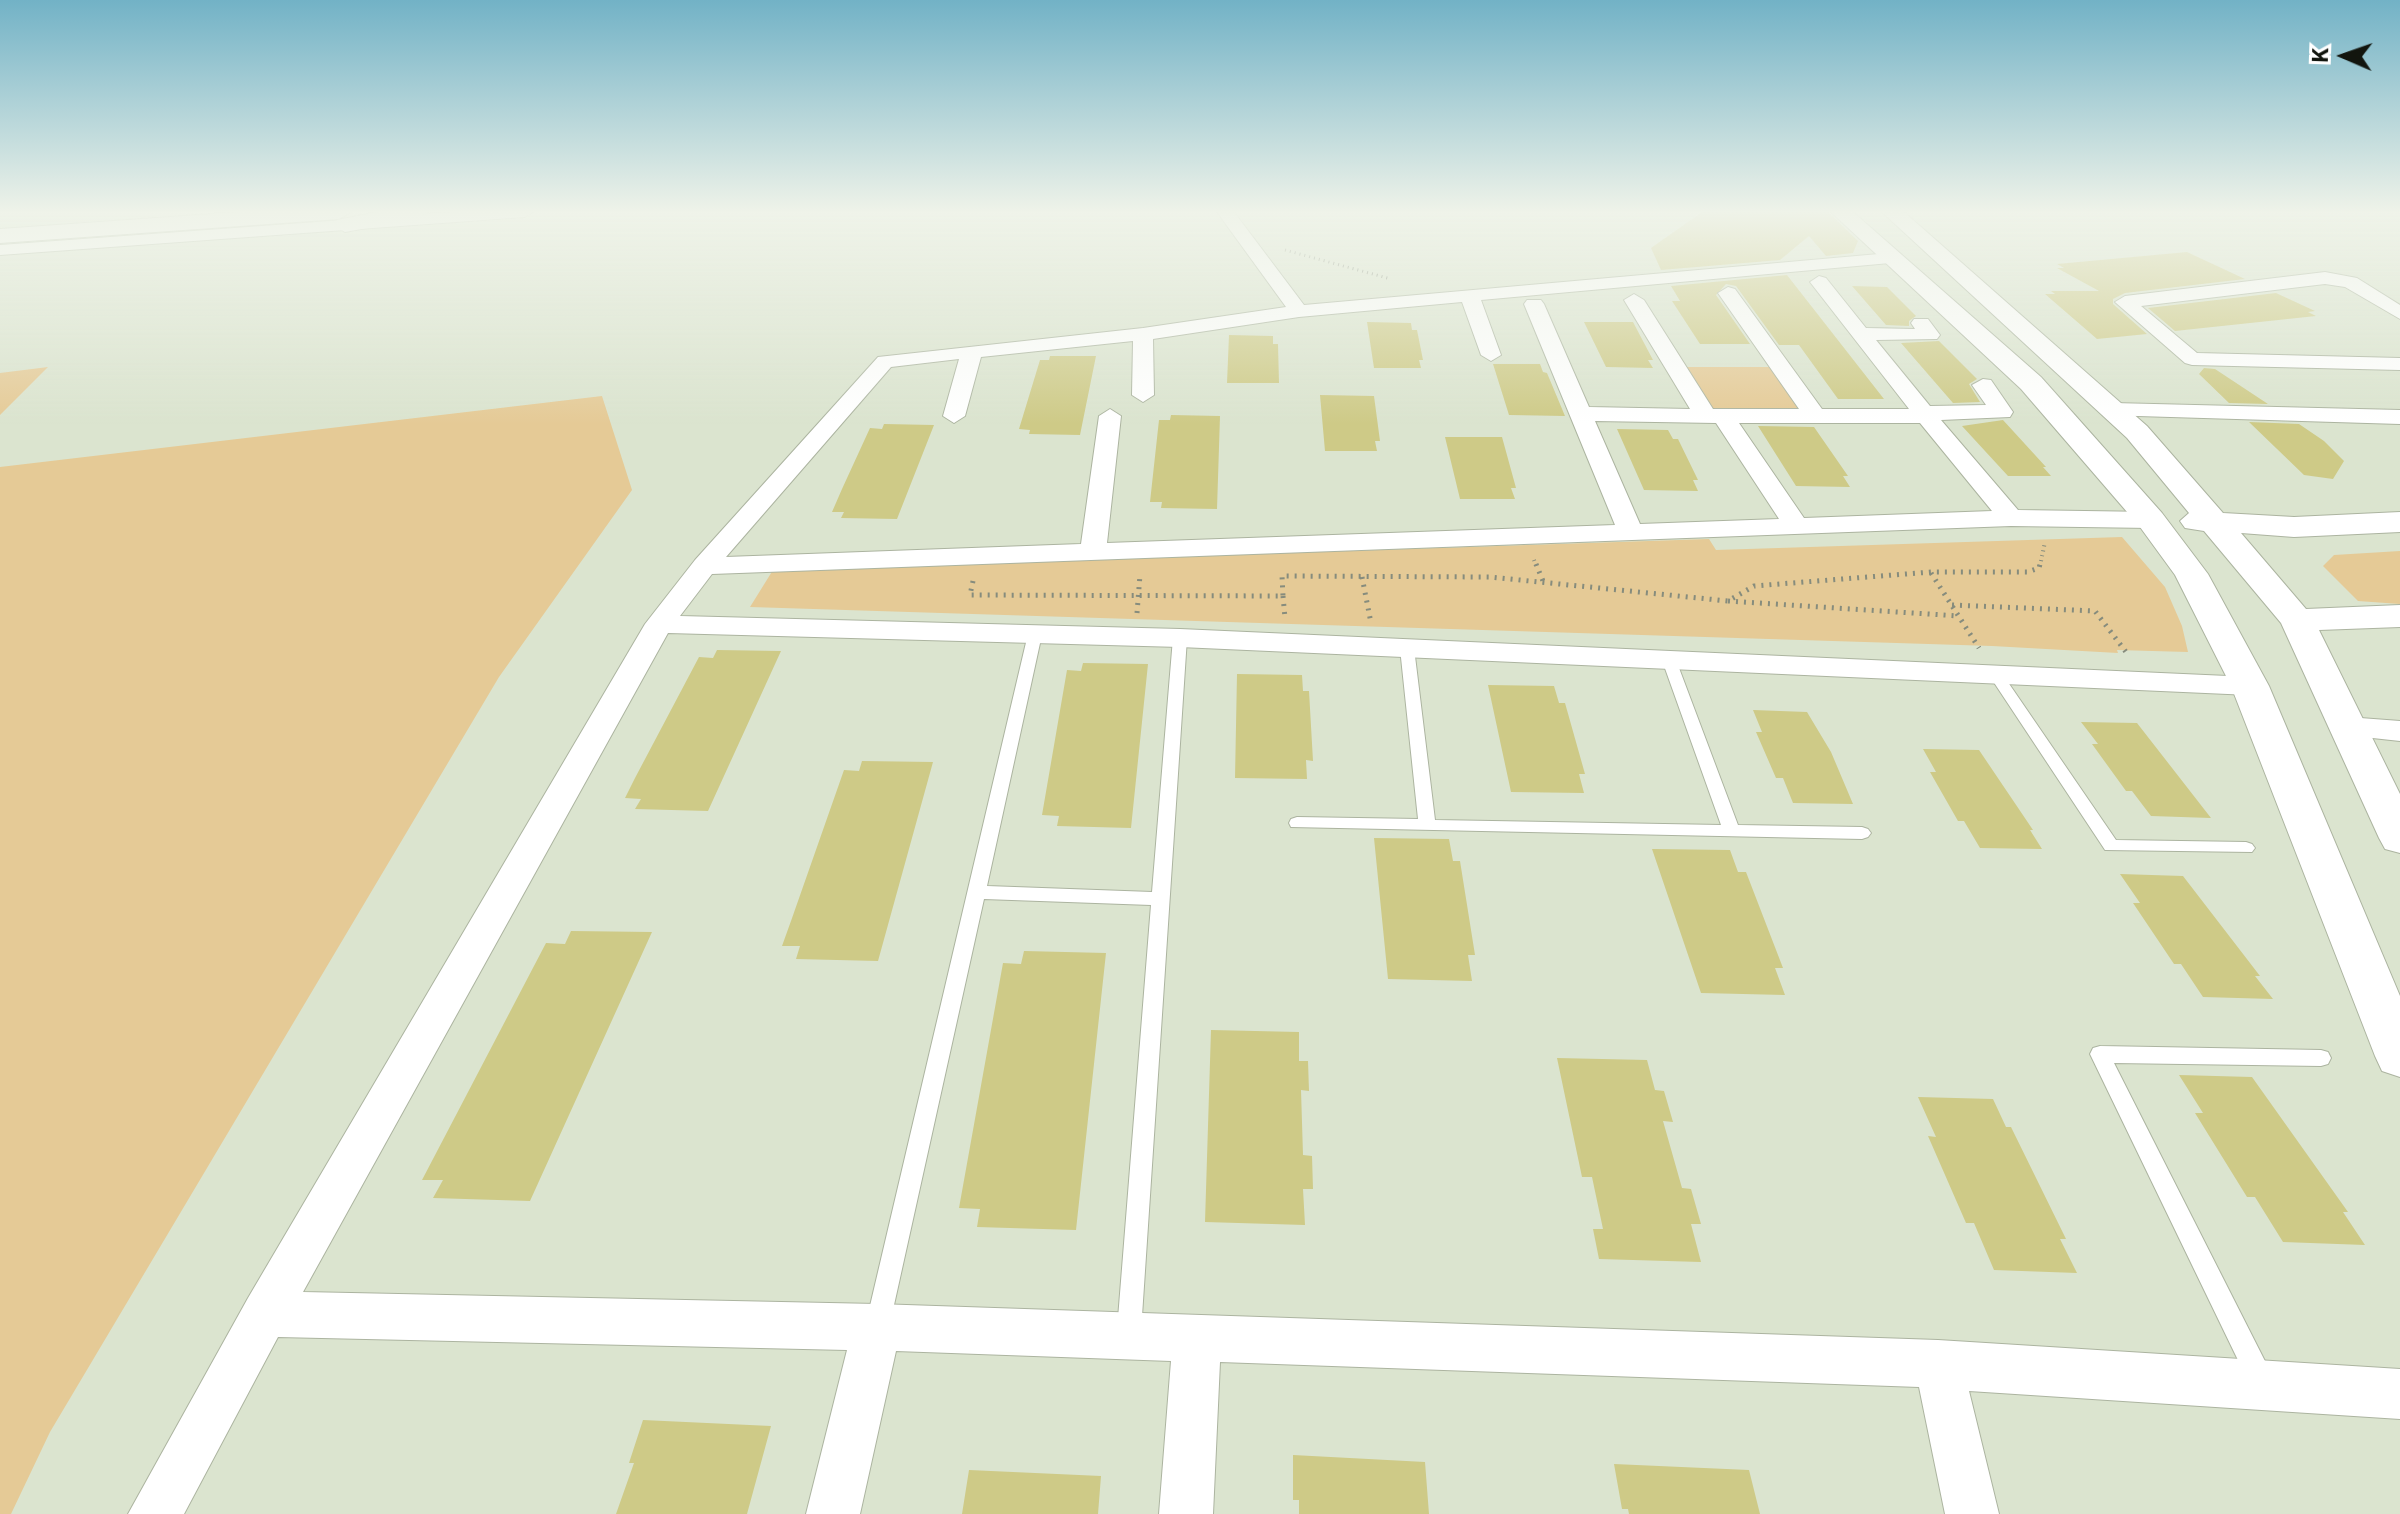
<!DOCTYPE html>
<style>
body{margin:0}
#map{position:relative;width:2400px;height:1514px;overflow:hidden;background:#dbe4cf;font-family:"IBM Plex Sans",sans-serif}
canvas{display:block}
.north{position:absolute;left:2304px;top:16px;width:80px;height:80px;-webkit-text-stroke:6px #fff;paint-order:stroke;rotate:272deg;font-size:22px;font-weight:700;line-height:32px;text-align:center;color:#12150e}
.north::after{content:'';display:block;margin:auto;width:28px;height:36px;background:#12150e;clip-path:polygon(50% 0,100% 100%,50% 72%,0 100%)}
</style>
<div id="map">
<canvas width="2400" height="1514"></canvas>
<div class="north">K</div>
</div>
<script>
const g = document.querySelector('canvas').getContext('2d');
g.lineJoin = 'round';
function paint(path, color) { g.fillStyle = color; g.fill(path, 'evenodd'); }
const shape = rows => new Path2D(rows.map(r => 'M' + r).join(''));
function strokePath(path, color, width, dash) { g.strokeStyle = color; g.lineWidth = width; g.lineCap = dash ? 'butt' : 'round'; g.setLineDash(dash || []); g.stroke(path); }
const green = shape([
 [48,367,0,415,0,373],
 [1686,367,1770,367,1801,409,1712,409],
 [602,396,632,490,499,677,50,1432,11,1514,0,1514,0,467],
 [2122,537,2165,587,2182,626,2188,652,2117,650,2118,653,1992,646,750,607,773,570,1709,539,1716,550],
 [2400,551,2400,604,2358,601,2323,566,2334,555]
]);
const building = shape([
 [1702,212,1828,212,1858,241,1853,253,1826,256,1809,236,1780,260,1661,270,1651,248],
 [2187,252,2245,279,2125,293,2113,299,2113,304,2147,334,2097,339,2045,294,2055,294,2051,291,2099,291,2057,268,2064,268,2057,264],
 [1787,275,1884,399,1838,399,1799,345,1779,345,1736,286,1726,284,1716,295,1750,344,1700,344,1672,301,1680,301,1671,286],
 [1852,286,1887,287,1916,316,1909,321,1909,326,1886,325],
 [2276,293,2315,311,2308,312,2316,316,2175,331,2148,308],
 [1367,322,1411,323,1412,330,1417,330,1423,360,1419,360,1421,368,1374,368],
 [1584,322,1633,322,1653,360,1648,360,1653,368,1606,367],
 [1229,335,1273,336,1273,344,1278,344,1279,383,1227,383],
 [1939,341,1977,379,1969,384,1980,402,1953,403,1901,343],
 [1050,356,1096,356,1080,435,1029,434,1030,430,1019,429,1040,360,1049,360],
 [1493,364,1540,364,1543,372,1547,373,1565,416,1509,415],
 [2204,368,2215,369,2268,404,2229,403,2199,374],
 [1320,395,1374,396,1380,441,1375,441,1377,451,1325,451],
 [1171,415,1220,416,1217,509,1161,508,1162,502,1150,502,1159,420,1170,420],
 [2003,420,2046,467,2043,467,2051,476,2008,476,1962,426],
 [2249,422,2299,424,2324,441,2344,461,2333,479,2304,475],
 [884,424,934,425,897,519,841,518,844,512,832,512,842,489,870,428,882,429],
 [1758,426,1814,427,1848,476,1843,476,1850,487,1796,486],
 [1617,429,1668,430,1673,439,1678,439,1698,480,1693,480,1698,491,1644,490],
 [1445,437,1502,437,1516,488,1511,488,1515,499,1460,499],
 [717,650,781,651,708,811,635,809,641,799,625,798,635,778,699,657,713,658],
 [1083,663,1148,664,1131,828,1057,826,1059,816,1042,815,1067,670,1081,671],
 [1237,674,1302,675,1303,691,1309,691,1313,761,1306,760,1307,779,1235,778],
 [1488,685,1554,686,1559,703,1565,703,1585,774,1579,774,1584,793,1511,792],
 [1753,710,1807,712,1831,752,1853,804,1793,803,1783,778,1776,778,1756,732,1762,732],
 [2081,722,2137,723,2211,818,2151,816,2132,791,2126,791,2092,744,2098,744],
 [1923,749,1979,750,2033,830,2030,830,2042,849,1980,848,1964,821,1958,821,1930,772,1936,772],
 [862,761,933,762,878,961,796,959,800,946,782,946,791,921,844,770,859,771],
 [1374,838,1449,839,1453,861,1460,861,1475,955,1468,955,1472,981,1388,979],
 [1652,849,1730,850,1738,872,1746,872,1783,968,1775,968,1785,995,1701,993],
 [2120,874,2183,876,2260,976,2255,976,2273,999,2203,997,2181,964,2174,964,2133,903,2140,903],
 [571,931,652,932,530,1201,433,1198,443,1180,422,1180,546,943,565,944],
 [1024,951,1106,953,1076,1230,977,1227,980,1209,959,1208,1003,963,1021,964],
 [1211,1030,1299,1032,1299,1061,1308,1061,1309,1091,1301,1090,1303,1155,1312,1156,1313,1189,1303,1189,1305,1225,1205,1222],
 [1557,1058,1647,1060,1655,1090,1664,1091,1673,1122,1663,1121,1682,1188,1691,1189,1701,1224,1691,1224,1701,1262,1599,1259,1593,1229,1603,1229,1592,1177,1582,1177],
 [2179,1075,2252,1077,2348,1212,2343,1212,2365,1245,2283,1242,2255,1197,2247,1197,2195,1113,2203,1113],
 [1918,1097,1993,1099,2006,1127,2011,1127,2066,1239,2060,1239,2077,1273,1994,1270,1974,1223,1966,1223,1928,1136,1936,1137],
 [643,1420,771,1426,747,1514,616,1514,634,1463,629,1463],
 [1293,1455,1425,1462,1429,1514,1299,1514,1299,1500,1293,1500],
 [1614,1464,1749,1470,1760,1514,1629,1514,1628,1509,1622,1509],
 [969,1470,1101,1476,1098,1514,962,1514]
]);
const pathFar2 = shape([
 [1285,250,1391,279]
]);
const pathFar1 = shape([
 [1534,560,1536,566],
 [2040,566,2045,542]
]);
const path = shape([
 [1536,564,1543,581],
 [1931,573,1979,648],
 [1362,577,1371,623],
 [973,581,970,595,1283,596,1282,576,1490,577,1728,601,1754,586,1931,572,2027,572,2039,568,2040,564],
 [1283,596,1285,618],
 [1728,601,1959,616],
 [1952,605,2095,611,2129,656],
 [1137,613,1140,575]
]);
const service = shape([
 [1035,630,1042,634,987,886,1152,892,1173,638,1180,634,1187,638,1141,1331,1137,1339,1129,1343,1121,1339,1117,1331,1151,905,984,899,890,1323,886,1331,878,1335,870,1331,866,1323,1028,634,1035,630],
 [1407,644,1414,648,1435,820,1721,825,1662,660,1669,656,1676,660,1738,825,1862,827,1868,829,1871,833,1868,837,1862,839,1291,827,1289,823,1291,819,1297,817,1418,819,1400,648,1407,644],
 [1996,670,2001,672,2116,840,2246,842,2252,844,2255,848,2252,852,2105,850,1989,675,1996,670],
 [2100,1046,2321,1050,2328,1052,2331,1058,2328,1064,2321,1066,2114,1063,2269,1369,2272,1378,2269,1387,2260,1390,2251,1387,2090,1054,2093,1048,2100,1046]
]);
const minor = shape([
 [455,212,533,212,525,217,0,255,0,245,455,212],
 [1217,212,1234,212,1304,305,1890,253,1899,258,1890,263,1481,300,1501,355,1491,361,1481,355,1462,302,1299,317,1153,339,1154,395,1143,402,1132,395,1133,341,981,357,965,416,954,423,943,416,959,359,891,367,726,557,1081,544,1099,416,1110,409,1121,416,1107,543,1615,525,1524,304,1527,300,1541,300,1544,304,1589,407,1690,409,1624,300,1634,294,1644,300,1713,409,1799,409,1718,293,1728,287,1735,289,1822,409,1909,409,1810,282,1819,276,1826,278,1866,328,1915,329,1911,323,1914,319,1928,319,1940,335,1937,339,1876,340,1930,406,1986,405,1972,385,1983,379,1991,380,2013,412,2010,417,1941,420,2018,510,2151,512,2164,520,2151,528,2011,526,712,574,680,616,1180,629,2250,677,2261,679,2265,686,2261,693,2250,695,1180,647,668,633,303,1292,877,1304,1938,1340,2400,1369,2400,1419,1969,1391,1999,1514,1945,1514,1919,1387,1220,1362,1213,1514,1159,1514,1171,1361,896,1351,860,1514,806,1514,847,1350,278,1337,184,1514,128,1514,248,1298,645,624,695,560,878,357,1143,328,1286,307,1217,212],
 [1595,421,1716,423,1779,519,1640,524,1595,421],
 [1739,423,1920,423,1992,511,1804,518,1739,423],
 [2325,272,2357,278,2400,305,2400,319,2345,287,2325,284,2141,306,2197,353,2400,358,2400,370,2192,365,2185,363,2115,302,2125,296,2325,272],
 [2113,403,2400,410,2400,424,2105,415,2102,410,2113,403],
 [2347,717,2400,721,2400,741,2336,734,2331,727,2336,720,2347,717]
]);
const tertiary = shape([
 [1831,212,1853,212,2041,377,2162,513,2208,574,2269,686,2400,996,2400,1077,2382,1071,2375,1056,2231,686,2175,575,2140,527,2021,389,1831,212],
 [1882,212,1904,212,2147,426,2223,513,2294,517,2400,512,2400,532,2294,537,2241,533,2306,609,2400,605,2400,627,2319,630,2400,794,2400,853,2385,849,2379,838,2281,623,2204,531,2185,528,2180,521,2189,513,2127,438,1882,212]
]);
const trunk = shape([
 [240,212,351,212,339,219,0,243,0,229,240,212],
 [378,212,428,212,416,219,345,232,333,225,337,220,378,212]
]);
paint(green, '#e5ca96');
paint(building, '#ceca87');
strokePath(service, '#acb4a0', 2);
strokePath(minor, '#acb4a0', 2);
strokePath(tertiary, '#acb4a0', 2);
strokePath(trunk, '#acb4a0', 2);
strokePath(pathFar2, '#868c7d', 3, [1, 4]);
strokePath(pathFar1, '#868c7d', 4, [1, 4]);
strokePath(path, '#868c7d', 5, [2, 6]);
paint(service, '#fff');
paint(minor, '#fff');
paint(tertiary, '#fff');
paint(trunk, '#fff');
const sky = g.createLinearGradient(0, 0, 0, 424);
sky.addColorStop(0, '#72b2c6');
sky.addColorStop(0.5, '#eff3e9');
sky.addColorStop(1, '#eff3e900');
g.fillStyle = sky;
g.fillRect(0, 0, 2400, 424);
</script>
